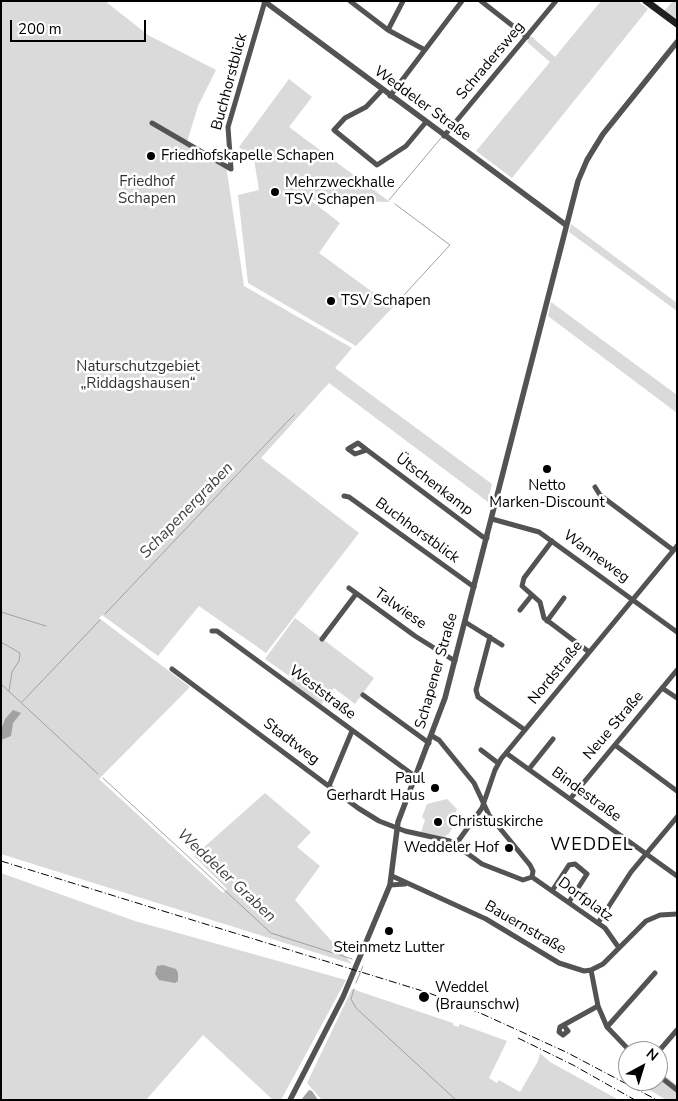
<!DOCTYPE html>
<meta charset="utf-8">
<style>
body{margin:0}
#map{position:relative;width:678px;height:1101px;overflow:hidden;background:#fff;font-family:"Nunito Sans",sans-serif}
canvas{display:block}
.frame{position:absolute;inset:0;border:2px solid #000;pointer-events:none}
.north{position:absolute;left:618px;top:1041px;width:50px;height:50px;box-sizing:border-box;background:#fff;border:1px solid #999;border-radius:50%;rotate:39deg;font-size:14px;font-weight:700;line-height:20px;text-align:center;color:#000}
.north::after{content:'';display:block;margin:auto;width:18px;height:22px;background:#000;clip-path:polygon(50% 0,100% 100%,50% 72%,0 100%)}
.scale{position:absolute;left:10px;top:20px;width:136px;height:22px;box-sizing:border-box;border:2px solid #000;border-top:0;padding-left:6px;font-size:15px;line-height:18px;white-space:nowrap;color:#000;-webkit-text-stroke:4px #fff;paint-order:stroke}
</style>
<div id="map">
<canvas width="678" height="1101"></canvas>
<div class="frame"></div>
<div class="north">N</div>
<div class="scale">200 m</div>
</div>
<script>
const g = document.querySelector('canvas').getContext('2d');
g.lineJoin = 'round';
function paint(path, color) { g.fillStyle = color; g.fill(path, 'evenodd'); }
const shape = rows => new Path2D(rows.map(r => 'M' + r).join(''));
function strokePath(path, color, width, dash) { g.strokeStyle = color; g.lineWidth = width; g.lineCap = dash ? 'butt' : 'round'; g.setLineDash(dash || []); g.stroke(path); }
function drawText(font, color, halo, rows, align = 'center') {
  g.font = font + ' "Nunito Sans",sans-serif'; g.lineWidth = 5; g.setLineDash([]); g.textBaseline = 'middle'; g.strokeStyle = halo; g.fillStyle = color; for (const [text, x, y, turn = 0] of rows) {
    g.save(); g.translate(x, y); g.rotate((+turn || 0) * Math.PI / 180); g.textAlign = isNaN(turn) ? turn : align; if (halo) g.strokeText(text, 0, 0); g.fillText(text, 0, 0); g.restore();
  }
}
const green = shape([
 [1,1,105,1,148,35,216,70,198,106,187,142,226,165,244,286,352,348,335,368,492,484,488,502,329,383,261,458,359,533,266,653,199,606,158,656,102,615,99,618,190,687,99,779,223,893,227,889,194,856,265,793,311,832,297,847,320,866,295,900,352,964,1,854],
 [601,1,638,1,648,9,512,178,476,151,550,62,527,42,531,36,555,57],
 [673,1,677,1,677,21,664,11],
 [289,79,312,97,289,127,390,202,310,200,340,223,319,253,393,307,356,346,248,283,238,195,259,190,254,159,239,147],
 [571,224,677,303,677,311,569,232],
 [551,302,677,395,677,413,548,316],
 [295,618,374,678,355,704,334,688,321,705,289,682,292,678,265,659],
 [447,799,457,809,452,821,455,824,450,832,445,837,421,832,425,820,422,817,427,804],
 [1,873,135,921,346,980,281,1100,273,1100,203,1035,146,1100,1,1100],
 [352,989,453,1023,453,1025,458,1027,460,1024,507,1041,489,1078,497,1083,499,1080,520,1092,538,1061,540,1053,550,1062,619,1100,322,1100,307,1083],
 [658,1070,677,1085,677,1100,666,1100,637,1082,658,1081]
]);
const water = shape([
 [13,710,21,713,13,723,11,736,1,740,1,730,5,719],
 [163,965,176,969,178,973,178,981,175,983,159,980,155,974,157,966],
 [309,1090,312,1091,318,1100,301,1100]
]);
const stream = shape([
 [389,200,441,138],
 [393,307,450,245,395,204],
 [287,422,295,414],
 [1,612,46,626],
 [105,614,286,423],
 [1,642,20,653,19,661,12,672,9,691],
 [1,684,98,774],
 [22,702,100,620],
 [103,778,271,933,352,959],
 [356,983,363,966],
 [354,989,351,999,356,1008,456,1100]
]);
const minor = shape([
 [350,1,388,30,425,50],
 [481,1,527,37],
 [388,30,403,1],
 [382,90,366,107,345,118,334,130,377,165,406,146,426,122],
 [390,96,462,1],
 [152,123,231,169],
 [444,136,556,1],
 [231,169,228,127,265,1],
 [367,450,358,443,348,449,355,454,367,450,483,537,487,538],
 [595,487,600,495,673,550],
 [344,496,349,497,474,587],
 [492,519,539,532,677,632],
 [552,541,524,578,522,586,540,602,544,618,589,652],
 [349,588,415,636,455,661],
 [520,610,532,595],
 [547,621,564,598],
 [465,622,502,645],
 [212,631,217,631,416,777],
 [490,637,476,690,478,697,525,730],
 [322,639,356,594],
 [172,669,358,808,379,821,405,831,450,841,482,864,523,880,532,877],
 [662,688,677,698],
 [363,695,429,743],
 [432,736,439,740,474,783,489,815,530,865,533,871,532,877],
 [615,745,677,791],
 [481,750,498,763],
 [506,753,677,876],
 [529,769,553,739],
 [329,786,352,731],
 [570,799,677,670],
 [456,844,482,808,495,770,501,759,677,546],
 [392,876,486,919,559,963,584,971,591,970,603,964,646,921,660,915,677,914],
 [532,877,605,928,619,948],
 [390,885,405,884],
 [552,891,569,865,575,864,587,874,569,902],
 [598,923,631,872,677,817],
 [591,970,598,1006,607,1027,630,1051],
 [564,1026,568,1031,563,1035,559,1032,560,1027,598,1006],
 [607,1027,655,973],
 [658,1052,677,1030],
 [658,1075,677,1090]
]);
const tertiary = shape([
 [264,1,566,225],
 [290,1100,343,997,390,885,398,822,445,698,578,181,587,160,603,134,677,42]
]);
const secondary = shape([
 [646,1,677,24]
]);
const rail = shape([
 [1,861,429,993,480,1013,566,1052,657,1100],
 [518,1038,573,1065,635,1100]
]);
const markers = [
 [151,156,5,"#000"],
 [275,192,5,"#000"],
 [331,301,5,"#000"],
 [547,469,5,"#000"],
 [435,788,5,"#000"],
 [438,822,5,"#000"],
 [509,848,5,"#000"],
 [389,931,5,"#000"],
 [424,997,6,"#000"]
];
const streetNames = [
 ["Schradersweg",491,61,-50],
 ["Buchhorstblick",230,82,-75],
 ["Weddeler Straße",422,104,36],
 ["Ütschenkamp",434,485,37],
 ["Buchhorstblick",417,531,36],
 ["Wanneweg",596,557,36],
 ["Talwiese",400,609,35],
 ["Schapener Straße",437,671,-74],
 ["Nordstraße",556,673,-51],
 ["Weststraße",322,693,37],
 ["Neue Straße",614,726,-50],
 ["Stadtweg",291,742,37],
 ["Bindestraße",586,795,36],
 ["Dorfplatz",585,900,36],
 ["Bauernstraße",525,928,30]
];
const poiNames = [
 ["Friedhofskapelle Schapen",161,156],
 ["Mehrzweckhalle",285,183],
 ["TSV Schapen",285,200],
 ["TSV Schapen",341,301],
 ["Netto",547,486,"center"],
 ["Marken-Discount",547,503,"center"],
 ["Paul",425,779,"right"],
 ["Gerhardt Haus",425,796,"right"],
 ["Christuskirche",448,822],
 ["Weddeler Hof",499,848,"right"],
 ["Steinmetz Lutter",389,948,"center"],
 ["Weddel",435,988],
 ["(Braunschw)",435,1005]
];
const parkNames = [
 ["Friedhof",147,182],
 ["Schapen",147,199],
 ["Naturschutzgebiet",138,367],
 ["„Riddagshausen“",138,384]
];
const waterNames = [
 ["Schapenergraben",187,511,-46],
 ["Weddeler Graben",226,876,43]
];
const quarterNames = [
 ["WEDDEL",592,846]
];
paint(green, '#dadada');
paint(water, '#a1a1a1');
strokePath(stream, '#a1a1a1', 1);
strokePath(minor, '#535353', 5);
strokePath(tertiary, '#535353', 5.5);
strokePath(secondary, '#202020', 7);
strokePath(rail, '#000', 1, [8, 2.5, 1, 2.5]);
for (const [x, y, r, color] of markers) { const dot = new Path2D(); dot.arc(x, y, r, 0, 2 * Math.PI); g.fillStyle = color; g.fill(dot); strokePath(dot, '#fff', 2); }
drawText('15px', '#000', '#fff', streetNames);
drawText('15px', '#000', '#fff', poiNames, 'left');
drawText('15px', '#313131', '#fff', parkNames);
drawText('italic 16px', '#424242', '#fff', waterNames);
g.letterSpacing = '1px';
drawText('18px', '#000', '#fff', quarterNames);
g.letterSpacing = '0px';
</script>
